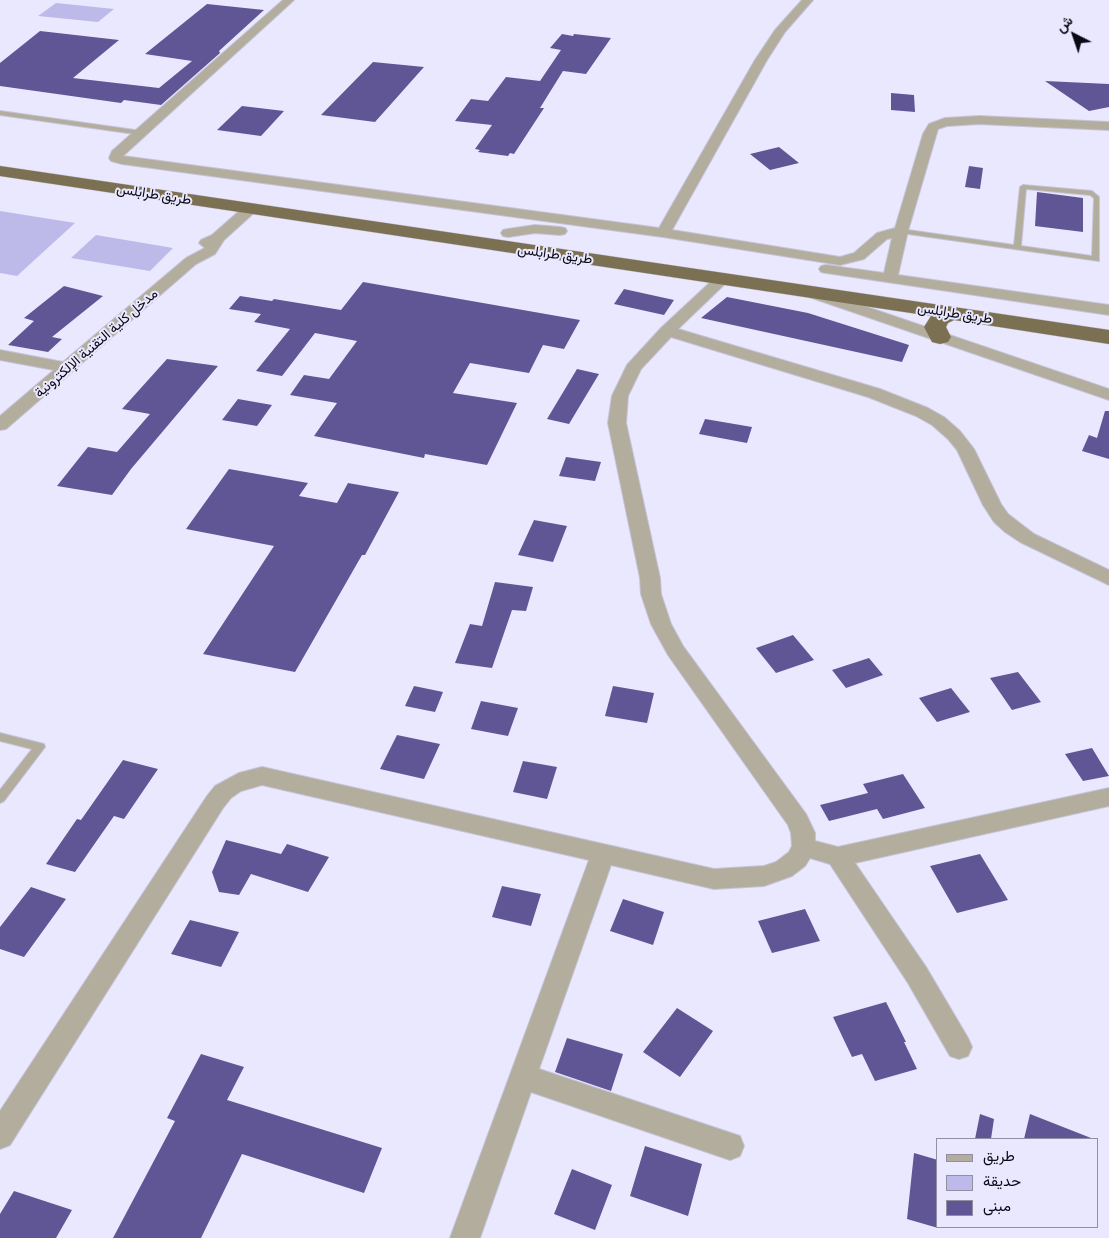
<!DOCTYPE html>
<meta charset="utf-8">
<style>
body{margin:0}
#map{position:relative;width:1109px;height:1238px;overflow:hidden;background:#eae8fe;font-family:"Exo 2",Vazirmatn,sans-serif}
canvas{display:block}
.legend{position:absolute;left:936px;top:1138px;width:162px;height:90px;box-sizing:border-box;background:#eae8fe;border:1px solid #918fa1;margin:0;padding:6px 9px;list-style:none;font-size:15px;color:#0b0915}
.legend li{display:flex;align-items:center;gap:10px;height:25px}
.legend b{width:25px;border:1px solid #918fa1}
.north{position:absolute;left:1049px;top:10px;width:50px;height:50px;-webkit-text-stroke:4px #eae8fe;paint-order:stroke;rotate:319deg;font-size:14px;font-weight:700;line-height:20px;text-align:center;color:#0b0915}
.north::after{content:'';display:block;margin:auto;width:18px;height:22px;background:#0b0915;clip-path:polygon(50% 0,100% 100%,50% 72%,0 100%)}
</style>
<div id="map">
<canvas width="1109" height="1238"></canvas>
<ul class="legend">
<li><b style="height:6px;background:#b3ad9e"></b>طريق</li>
<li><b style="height:14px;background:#bdb9e8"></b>حديقة</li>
<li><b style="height:14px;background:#605696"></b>مبنى</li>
</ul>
<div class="north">ش</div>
</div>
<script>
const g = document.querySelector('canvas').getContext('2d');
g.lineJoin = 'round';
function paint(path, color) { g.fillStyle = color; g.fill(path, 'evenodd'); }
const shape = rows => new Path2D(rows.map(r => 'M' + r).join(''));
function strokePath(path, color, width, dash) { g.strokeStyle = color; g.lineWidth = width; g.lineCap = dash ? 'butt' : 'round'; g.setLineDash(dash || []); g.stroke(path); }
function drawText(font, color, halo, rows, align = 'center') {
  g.font = font + ' "Exo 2",Vazirmatn,sans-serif'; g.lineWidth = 4; g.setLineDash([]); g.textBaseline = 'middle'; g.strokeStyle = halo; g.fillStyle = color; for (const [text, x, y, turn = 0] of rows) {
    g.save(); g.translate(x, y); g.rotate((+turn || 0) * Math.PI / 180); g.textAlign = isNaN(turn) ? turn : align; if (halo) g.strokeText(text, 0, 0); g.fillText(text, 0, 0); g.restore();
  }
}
const green = shape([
 [56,3,114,9,98,22,38,16],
 [0,211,75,223,17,276,0,273],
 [96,235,173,248,150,271,71,258]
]);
const building = shape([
 [207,4,264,10,219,51,220,53,161,105,124,100,121,103,0,86,0,63,40,31,119,40,73,78,159,88,192,61,145,54],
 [562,34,573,36,574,34,611,38,586,74,563,71,540,108,544,108,514,154,510,153,508,156,478,152,480,150,475,149,492,125,455,121,471,99,488,101,506,77,540,81,561,50,550,48],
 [373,62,424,67,375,122,321,115],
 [1045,81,1109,84,1109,107,1089,111],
 [891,93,914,95,915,112,891,110],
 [242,106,284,111,261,136,217,130],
 [779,147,799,163,770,170,750,154],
 [969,166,983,168,980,189,965,187],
 [1037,192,1083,198,1083,232,1035,226],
 [363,282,580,320,564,349,543,345,529,373,470,363,453,393,517,403,487,465,425,454,424,458,314,436,337,403,290,395,304,375,329,379,357,341,315,333,282,376,256,371,290,329,254,322,261,314,229,309,240,296,272,301,274,299,341,310],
 [64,286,103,296,52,337,62,339,48,352,8,345,34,321,24,318],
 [624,289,674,300,664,315,614,304],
 [727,297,808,313,909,345,902,362,701,318],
 [167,359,218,366,131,469,112,495,57,486,88,447,117,452,150,414,122,409],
 [577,369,599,374,569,424,547,419],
 [238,399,272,405,257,426,222,420],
 [1105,411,1109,411,1109,459,1082,451,1089,435,1097,438],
 [705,419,752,427,747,443,699,434],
 [566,457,601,462,595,481,559,476],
 [229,469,308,483,299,496,337,503,348,483,399,492,365,555,362,555,295,672,203,654,274,546,186,529],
 [534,520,567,526,553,562,518,555],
 [495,582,533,587,526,611,512,610,492,668,455,663,470,624,482,626],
 [793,635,814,660,776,673,756,648],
 [869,658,883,675,846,688,832,670],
 [1018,672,1041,702,1012,710,990,678],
 [414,686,443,692,435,712,405,706],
 [613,686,654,693,647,723,605,716],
 [951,688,970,712,937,722,919,698],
 [481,701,518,708,508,736,471,729],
 [397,735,440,744,424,779,380,769],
 [1092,748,1109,776,1083,781,1065,754],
 [123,760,158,769,124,819,114,816,75,872,46,864,77,819,81,820],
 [523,761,557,767,547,799,513,792],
 [903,774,925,808,883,819,877,809,829,821,820,805,868,793,863,784],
 [226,840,281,854,287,844,329,857,308,892,251,874,239,895,219,892,212,872],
 [980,854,1008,900,957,913,930,866],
 [502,886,541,894,531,926,492,917],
 [31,887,66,899,24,957,0,949,0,927],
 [623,899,664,912,653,945,610,931],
 [805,909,820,941,772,953,758,921],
 [190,920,239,932,221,967,171,954],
 [886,1002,906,1042,904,1042,917,1069,875,1081,862,1054,852,1057,833,1017],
 [677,1008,713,1031,680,1077,643,1052],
 [567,1038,623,1054,611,1091,555,1072],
 [201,1054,244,1067,227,1100,382,1148,364,1193,242,1154,201,1238,113,1238,175,1121,167,1118],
 [980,1114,994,1119,991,1139,975,1139],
 [1030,1114,1091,1138,1091,1139,1024,1139],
 [645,1146,702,1164,688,1216,630,1196],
 [914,1153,938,1160,938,1228,907,1219],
 [572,1169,612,1185,595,1230,554,1214],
 [14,1191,72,1210,56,1238,0,1238,0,1214]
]);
const service = shape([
 [0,111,142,131,145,133,142,135,0,115,0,111],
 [1023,185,1092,191,1099,197,1099,261,901,233,897,231,901,229,1014,245,1020,187,1023,185],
 [1026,189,1090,195,1094,198,1092,256,1021,246,1026,189],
 [0,733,44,744,45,747,4,801,0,803,0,790,32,749,0,741,0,733]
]);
const minor = shape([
 [283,0,294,0,123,156,659,228,755,60,775,30,802,0,813,0,785,32,767,60,672,230,840,257,854,253,877,233,895,228,923,134,929,124,945,118,979,116,1109,122,1109,130,979,124,947,126,938,129,908,231,898,275,1109,305,1109,315,826,273,821,272,819,269,821,266,826,265,884,273,892,238,887,239,864,259,840,265,663,237,122,164,111,161,109,158,112,151,283,0],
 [251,204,256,205,258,208,256,211,224,240,215,254,196,264,6,429,0,430,0,416,54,370,0,360,0,350,63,362,186,258,205,248,199,243,201,240,212,235,246,205,251,204],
 [535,225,560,227,565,228,567,231,565,234,560,235,535,233,508,237,503,236,501,233,503,230,508,229,535,225],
 [723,274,728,275,730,278,728,281,678,329,880,389,928,408,944,417,960,431,974,449,1001,504,1008,514,1034,534,1109,570,1109,585,1020,542,1005,532,994,522,983,505,957,450,948,439,932,425,916,416,868,397,671,337,641,369,628,396,626,423,660,578,661,594,671,624,683,646,806,814,815,833,815,841,838,847,1109,788,1109,806,855,863,926,967,968,1038,972,1047,968,1056,959,1059,950,1056,908,983,830,864,810,858,805,866,792,876,764,886,714,889,611,865,539,1069,740,1136,744,1146,740,1156,730,1160,531,1092,480,1238,450,1238,589,860,262,785,241,791,231,798,223,808,10,1145,0,1149,0,1111,207,796,215,786,239,773,262,767,714,869,764,866,776,862,789,852,792,846,791,833,788,825,668,655,651,624,641,594,640,578,608,423,612,396,627,365,661,328,718,275,723,274],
 [814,289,1109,389,1109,400,809,297,806,294,809,291,814,289]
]);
const trunk = shape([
 [0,166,1109,330,1109,344,954,320,948,323,946,327,951,337,948,342,940,344,932,342,924,327,931,316,0,176,0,166]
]);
const farStreetnames = [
 ["طريق طرابلس",154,194,9],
 ["طريق طرابلس",555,254,8],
 ["طريق طرابلس",955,313,9],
 ["مدخل كلية التقنية الإلكترونية",96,343,-41]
];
paint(green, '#bdb9e8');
paint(building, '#605696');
strokePath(service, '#c6c4d9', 2);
strokePath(minor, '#c6c4d9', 2);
strokePath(trunk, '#c6c4d9', 1);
paint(service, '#b3ad9e');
paint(minor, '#b3ad9e');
paint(trunk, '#7c7052');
drawText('14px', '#0b0915', '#eae8fe', farStreetnames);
</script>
